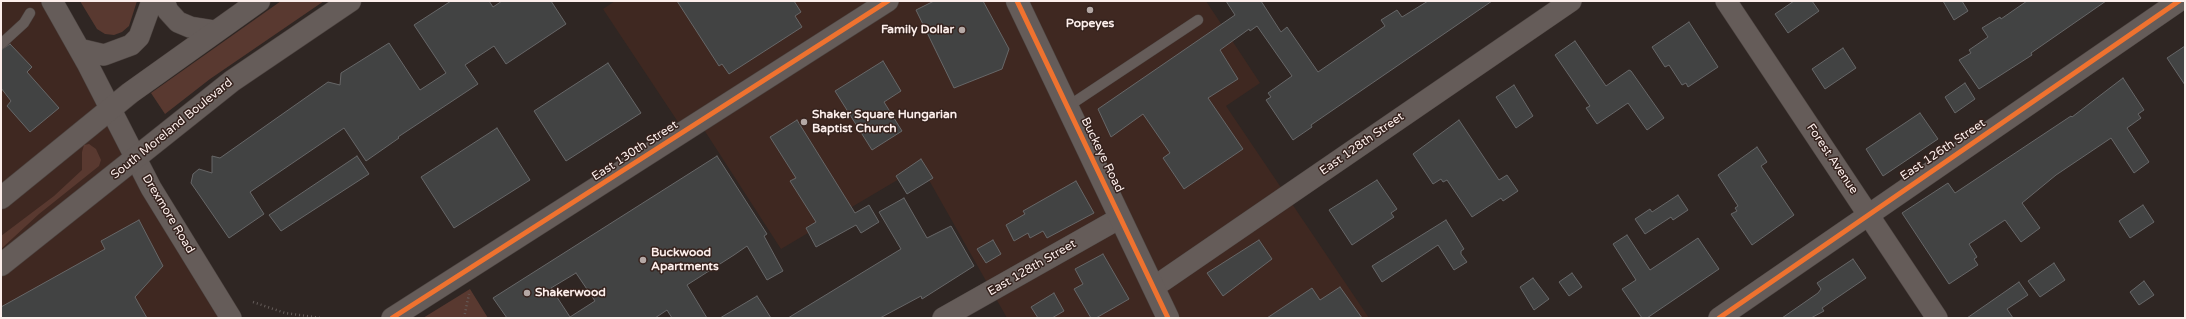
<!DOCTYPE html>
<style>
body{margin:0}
#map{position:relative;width:2186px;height:319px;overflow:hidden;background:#2f2623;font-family:"Varela Round",sans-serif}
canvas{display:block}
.frame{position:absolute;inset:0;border:2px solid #fceeeb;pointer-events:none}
</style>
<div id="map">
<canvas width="2186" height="319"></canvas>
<div class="frame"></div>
</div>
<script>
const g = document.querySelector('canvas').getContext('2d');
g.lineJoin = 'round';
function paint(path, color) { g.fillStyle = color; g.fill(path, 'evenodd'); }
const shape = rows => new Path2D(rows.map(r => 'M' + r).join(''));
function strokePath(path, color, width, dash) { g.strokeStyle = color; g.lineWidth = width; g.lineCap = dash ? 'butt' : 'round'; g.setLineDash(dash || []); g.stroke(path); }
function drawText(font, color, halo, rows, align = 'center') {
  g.font = font + ' "Varela Round",sans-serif'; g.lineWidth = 3; g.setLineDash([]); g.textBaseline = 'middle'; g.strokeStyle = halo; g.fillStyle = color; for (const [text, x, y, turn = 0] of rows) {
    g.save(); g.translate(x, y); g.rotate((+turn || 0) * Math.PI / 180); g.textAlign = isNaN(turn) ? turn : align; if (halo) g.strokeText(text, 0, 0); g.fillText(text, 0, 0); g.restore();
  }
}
const built = shape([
 [1,1,52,1,231,318,1,318],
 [615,1,1206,1,1260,83,1226,106,1369,318,1007,318,921,166,781,249,699,122,684,131,603,9]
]);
const green = shape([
 [80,1,137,1,129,26,122,32,114,35,105,34,97,29],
 [281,1,324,1,210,79,165,114,151,93],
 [89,144,96,149,101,160,99,166,39,214,1,249,1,236,54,196,82,170,82,152,84,145],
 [470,289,488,318,423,318]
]);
const building = shape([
 [451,1,489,1,493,7,502,1,551,1,566,24,506,64,494,46,465,65,478,84,398,137,399,138,366,161,344,128,250,192,264,214,229,238,191,183,193,174,199,169,212,173,212,156,220,158,328,82,340,85,341,73,389,43,420,90,446,73,414,25,451,1],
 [677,1,794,1,801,12,795,16,802,27,729,74,722,64,719,66,677,1],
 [934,1,983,1,1009,49,1002,69,954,88,916,10,934,1],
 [1226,1,1261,1,1281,32,1287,27,1318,72,1385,26,1381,20,1397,10,1402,17,1428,1,1492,1,1311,125,1312,127,1293,140,1266,100,1271,97,1268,93,1292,76,1257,26,1250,31,1249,29,1220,50,1238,79,1208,98,1243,149,1184,189,1163,158,1170,153,1143,114,1111,137,1098,109,1235,15,1226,1],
 [1794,1,1812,1,1819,11,1788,33,1775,14,1794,1],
 [1943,1,1962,1,1968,11,1954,20,1943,1],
 [2027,1,2106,1,2031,53,2032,55,1979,89,1959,60,1971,53,1969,50,1988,37,1982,28,2000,17,2001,19,2027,1],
 [1689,22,1718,67,1688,87,1686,83,1682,85,1669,65,1665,67,1652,47,1689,22],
 [1575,41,1606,86,1629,70,1631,71,1664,118,1647,130,1628,103,1597,124,1586,108,1590,106,1555,55,1575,41],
 [10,44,32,67,27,72,59,108,30,132,7,106,11,101,1,88,1,50,10,44],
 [2185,46,2185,85,2167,58,2185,46],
 [1843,48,1856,68,1825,89,1812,69,1843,48],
 [883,61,901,91,884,102,902,131,872,150,835,91,883,61],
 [608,63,641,113,566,161,534,111,608,63],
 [2123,78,2144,110,2138,114,2141,118,2127,128,2149,162,2134,173,2111,138,2056,175,2022,203,2040,228,2021,242,2005,220,1969,244,1977,257,1974,259,1978,265,1949,284,1902,213,1948,183,1955,193,2071,116,2072,117,2123,78],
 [1965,83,1975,99,1955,113,1945,97,1965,83],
 [1514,85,1533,116,1516,128,1496,97,1514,85],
 [1920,113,1938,139,1883,176,1866,149,1920,113],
 [797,120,855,213,869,205,879,222,861,233,856,225,816,247,806,228,816,222,790,181,796,178,770,137,797,120],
 [1459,120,1499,180,1507,175,1518,191,1503,201,1501,198,1472,217,1447,180,1443,182,1441,179,1433,184,1413,154,1459,120],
 [497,128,530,180,454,228,421,177,497,128],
 [1757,147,1767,162,1761,166,1794,215,1752,245,1731,214,1737,211,1735,208,1738,206,1718,175,1757,147],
 [357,156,369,174,281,231,269,215,357,156],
 [717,156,767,234,764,236,783,271,767,280,747,246,734,255,687,285,707,318,672,318,667,310,655,318,507,318,493,298,717,156],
 [576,273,595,301,570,317,551,288,576,273],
 [921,159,933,178,907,194,896,176,921,159],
 [1377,180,1397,209,1391,213,1394,217,1352,245,1329,210,1377,180],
 [1076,181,1094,213,1047,238,1043,231,1030,238,1028,233,1014,241,1006,225,1025,214,1023,211,1076,181],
 [1678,195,1688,210,1673,220,1671,217,1645,234,1635,219,1650,209,1652,212,1678,195],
 [904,198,927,238,951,226,974,266,922,299,921,296,880,318,788,318,901,249,879,212,904,198],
 [2143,205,2154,222,2130,238,2119,221,2143,205],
 [139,220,163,266,135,297,147,318,1,318,1,307,105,249,101,241,139,220],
 [1446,220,1464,249,1461,251,1461,254,1467,262,1454,270,1438,245,1382,282,1372,266,1446,220],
 [1627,235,1650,270,1698,238,1719,269,1647,318,1642,318,1622,289,1636,280,1613,244,1627,235],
 [993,240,1001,254,986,263,977,249,993,240],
 [1259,240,1272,259,1223,296,1207,273,1259,240],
 [1103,254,1129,299,1096,318,1091,318,1074,289,1083,284,1075,269,1103,254],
 [1853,259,1866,278,1822,308,1824,311,1811,318,1782,318,1818,293,1821,289,1817,283,1853,259],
 [2054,263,2065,280,2040,297,2028,281,2054,263],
 [1572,273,1582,287,1569,296,1559,282,1572,273],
 [1533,278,1549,299,1534,310,1520,287,1533,278],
 [2144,281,2154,295,2139,305,2130,292,2144,281],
 [2019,282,2028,295,2007,309,2013,318,1967,318,2019,282],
 [1340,287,1362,318,1267,318,1312,288,1320,300,1340,287],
 [1054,293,1064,311,1052,318,1038,318,1031,307,1054,293],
 [757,296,771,318,720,318,757,296]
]);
const path = shape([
 [253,302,285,313,321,318],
 [464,318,469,294]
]);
const service = shape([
 [1,44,24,23,30,13],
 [1067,107,1198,20]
]);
const minor = shape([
 [52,1,87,63,151,188,231,318],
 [164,1,168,11,178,22,190,27,215,31],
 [1726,1,1937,318],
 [79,49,104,55,131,45,139,37,152,1],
 [1154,287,1571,1],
 [392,318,888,1],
 [943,318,1120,218],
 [1719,318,2179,1]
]);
const tertiary = shape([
 [1017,1,1168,318],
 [1,198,130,93,259,1],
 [1,265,232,81,350,1]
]);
const cycleway = shape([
 [1017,1,1168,318],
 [392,318,888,1],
 [1719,318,2179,1]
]);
const markers = [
 [1090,10,4,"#b4a8a5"],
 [962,30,4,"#b4a8a5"],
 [804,122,4,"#b4a8a5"],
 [643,260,4,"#b4a8a5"],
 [527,293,4,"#b4a8a5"]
];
const poiNames = [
 ["Popeyes",1090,24,"center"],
 ["Family Dollar",954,30,"right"],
 ["Shaker Square Hungarian",812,115],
 ["Baptist Church",812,129],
 ["Buckwood",651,253],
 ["Apartments",651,267],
 ["Shakerwood",535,293]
];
const streetNames = [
 ["South Moreland Boulevard",172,129,-39],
 ["East 128th Street",1362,144,-35],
 ["East 126th Street",1943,150,-34],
 ["East 130th Street",635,151,-33],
 ["Buckeye Road",1102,155,64],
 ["Forest Avenue",1832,159,56],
 ["Drexmore Road",168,214,59],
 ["East 128th Street",1032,268,-30]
];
paint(built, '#3f2821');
paint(green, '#593930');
paint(building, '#424343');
strokePath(building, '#676768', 1);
strokePath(service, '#4d4441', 11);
strokePath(minor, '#4d4441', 22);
strokePath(tertiary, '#4d4441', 23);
strokePath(path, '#655d5a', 2.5, [1, 3]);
strokePath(service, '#655c59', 10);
strokePath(minor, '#655c59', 21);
strokePath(tertiary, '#655c59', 22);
strokePath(cycleway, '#ef722f', 5);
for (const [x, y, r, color] of markers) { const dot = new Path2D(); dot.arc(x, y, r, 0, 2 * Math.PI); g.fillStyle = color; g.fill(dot); strokePath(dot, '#35221d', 1.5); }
drawText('bold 12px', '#fceeeb', '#35221d', poiNames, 'left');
drawText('12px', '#fceeeb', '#35221d', streetNames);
</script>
